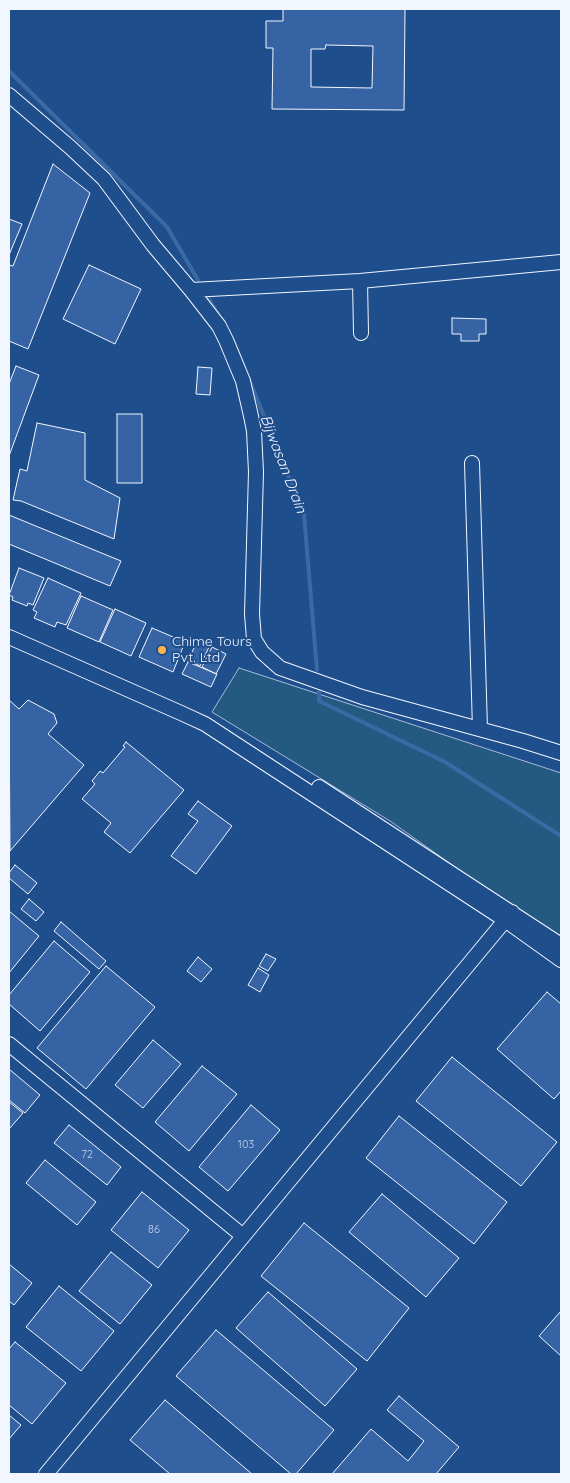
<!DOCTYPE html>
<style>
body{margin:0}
#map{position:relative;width:570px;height:1483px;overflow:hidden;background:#1f4e8c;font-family:Quicksand,sans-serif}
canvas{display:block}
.frame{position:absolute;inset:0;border:10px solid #f2f6ff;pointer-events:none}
</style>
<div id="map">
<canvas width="570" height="1483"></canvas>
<div class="frame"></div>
</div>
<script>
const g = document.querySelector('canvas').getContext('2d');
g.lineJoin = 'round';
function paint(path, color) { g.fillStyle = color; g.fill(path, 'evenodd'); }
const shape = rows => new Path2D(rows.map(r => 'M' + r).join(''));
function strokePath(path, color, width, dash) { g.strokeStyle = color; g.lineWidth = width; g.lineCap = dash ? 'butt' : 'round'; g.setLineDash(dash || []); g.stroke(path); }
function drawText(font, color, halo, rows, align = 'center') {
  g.font = font + ' Quicksand,sans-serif'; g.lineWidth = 4; g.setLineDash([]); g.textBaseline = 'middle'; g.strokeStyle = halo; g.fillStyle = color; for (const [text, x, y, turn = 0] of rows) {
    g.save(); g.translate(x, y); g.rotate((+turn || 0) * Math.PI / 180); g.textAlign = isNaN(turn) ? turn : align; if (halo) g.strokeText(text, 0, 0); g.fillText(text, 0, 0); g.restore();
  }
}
const green = shape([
 [239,668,561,773,561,942,390,821,212,712,239,668]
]);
const stream = shape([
 [9,71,167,227,198,280],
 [209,299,218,314],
 [233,340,304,514,317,670],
 [319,692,319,701,445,762,561,836]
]);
const building = shape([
 [283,9,405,9,404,110,272,109,273,48,266,48,266,21,283,21,283,9],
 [326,45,373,46,372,88,311,87,311,49,325,49,326,45],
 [53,164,90,193,28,349,9,341,9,265,13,266,53,164],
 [9,219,22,224,9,255,9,219],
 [89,265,141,289,115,344,63,319,89,265],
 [452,318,486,319,486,334,479,334,479,341,461,341,461,334,452,334,452,318],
 [16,366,39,375,9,456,9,384,16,366],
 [198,367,212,368,210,395,196,394,198,367],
 [117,414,142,414,142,483,117,483,117,414],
 [37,423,85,433,85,480,120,498,114,539,21,501,13,500,20,469,27,471,37,423],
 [9,515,121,561,110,586,9,544,9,515],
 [19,568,44,578,33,605,28,603,27,606,12,600,13,597,9,595,19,568],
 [48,578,81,593,66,625,57,622,55,627,34,618,37,612,33,610,48,578],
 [81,596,113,610,99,642,67,628,81,596],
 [115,609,146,623,131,656,100,642,115,609],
 [152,628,185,642,173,672,139,657,152,628],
 [197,642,209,647,200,666,188,660,197,642],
 [212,647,226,654,216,674,202,667,212,647],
 [188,662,217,674,211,687,182,674,188,662],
 [9,700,19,709,28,700,54,714,57,723,48,734,84,765,10,851,9,700],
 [126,742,184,790,130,853,104,832,111,823,82,799,95,784,92,781,100,771,103,773,125,747,123,746,126,742],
 [198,801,232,826,196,874,171,856,198,821,188,814,198,801],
 [15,865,37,883,28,894,9,878,9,873,15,865],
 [29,899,44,912,36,921,21,909,29,899],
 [9,911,39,936,9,973,9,911],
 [61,922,106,961,99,969,54,931,61,922],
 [54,941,90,972,40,1031,9,1004,9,995,54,941],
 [266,954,276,959,268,971,259,966,266,954],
 [198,957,212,969,201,982,187,971,198,957],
 [106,966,155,1007,86,1089,37,1048,106,966],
 [258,968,269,975,260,992,248,985,258,968],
 [547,992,561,1004,561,1091,554,1099,497,1049,547,992],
 [153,1040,181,1064,143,1108,115,1085,153,1040],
 [452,1057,557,1142,521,1186,416,1101,452,1057],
 [202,1066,237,1094,189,1151,155,1122,202,1066],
 [9,1069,40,1095,25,1113,9,1100,9,1069],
 [9,1102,23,1113,9,1129,9,1102],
 [251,1105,280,1130,228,1191,199,1167,251,1105],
 [399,1116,507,1202,474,1244,366,1158,399,1116],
 [69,1125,121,1167,107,1185,54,1143,69,1125],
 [45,1160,96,1202,77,1225,26,1183,45,1160],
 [142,1192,189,1230,158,1268,111,1230,142,1192],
 [382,1194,459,1258,426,1297,349,1232,382,1194],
 [304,1223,409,1308,367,1361,261,1276,304,1223],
 [111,1252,152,1285,120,1324,79,1291,111,1252],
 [9,1264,32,1283,14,1305,9,1301,9,1264],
 [59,1286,114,1331,81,1371,26,1327,59,1286],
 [268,1292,357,1369,325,1406,236,1328,268,1292],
 [561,1311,561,1356,539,1336,561,1311],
 [216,1330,334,1430,296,1474,291,1474,176,1376,216,1330],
 [15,1342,66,1383,32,1424,9,1405,9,1349,15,1342],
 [399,1396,459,1447,436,1474,332,1474,371,1429,408,1461,424,1441,387,1410,399,1396],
 [165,1400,252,1474,170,1474,130,1440,165,1400],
 [9,1415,21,1425,9,1439,9,1415]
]);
const minor = shape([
 [9,95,71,148,104,179,153,245,191,290,360,281,561,262],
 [360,281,361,333],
 [191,290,219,326,226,340,243,381,251,416,254,431,256,472,252,614,254,639,262,652,280,668,362,697,523,741,561,753],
 [472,463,480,729],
 [9,637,181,713,205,724,505,920,561,960],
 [319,787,561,945],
 [9,1044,243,1236],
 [46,1474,512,912]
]);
const markers = [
 [162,650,5,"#ffb74d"]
];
const numberNames = [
 ["103",246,1145],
 ["72",87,1155],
 ["86",154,1230]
];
const poiNames = [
 ["Chime Tours",172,642],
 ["Pvt. Ltd",172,658]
];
const waterNames = [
 ["Bijwasan Drain",283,464,69]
];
paint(green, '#245a82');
strokePath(green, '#a8bbd7', 1);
strokePath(stream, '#3b69a3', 4);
paint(building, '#3563a3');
strokePath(building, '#f2f6ff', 1);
strokePath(minor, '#f2f6ff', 16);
strokePath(minor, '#1f4e8c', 14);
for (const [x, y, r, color] of markers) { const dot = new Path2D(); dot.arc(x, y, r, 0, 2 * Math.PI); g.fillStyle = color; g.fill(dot); strokePath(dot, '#1f4e8c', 2); }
drawText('11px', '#c3d1e8', null, numberNames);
drawText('14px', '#f2f6ff', '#1f4e8c', poiNames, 'left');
drawText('italic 15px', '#f2f6ff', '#1f4e8c', waterNames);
</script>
